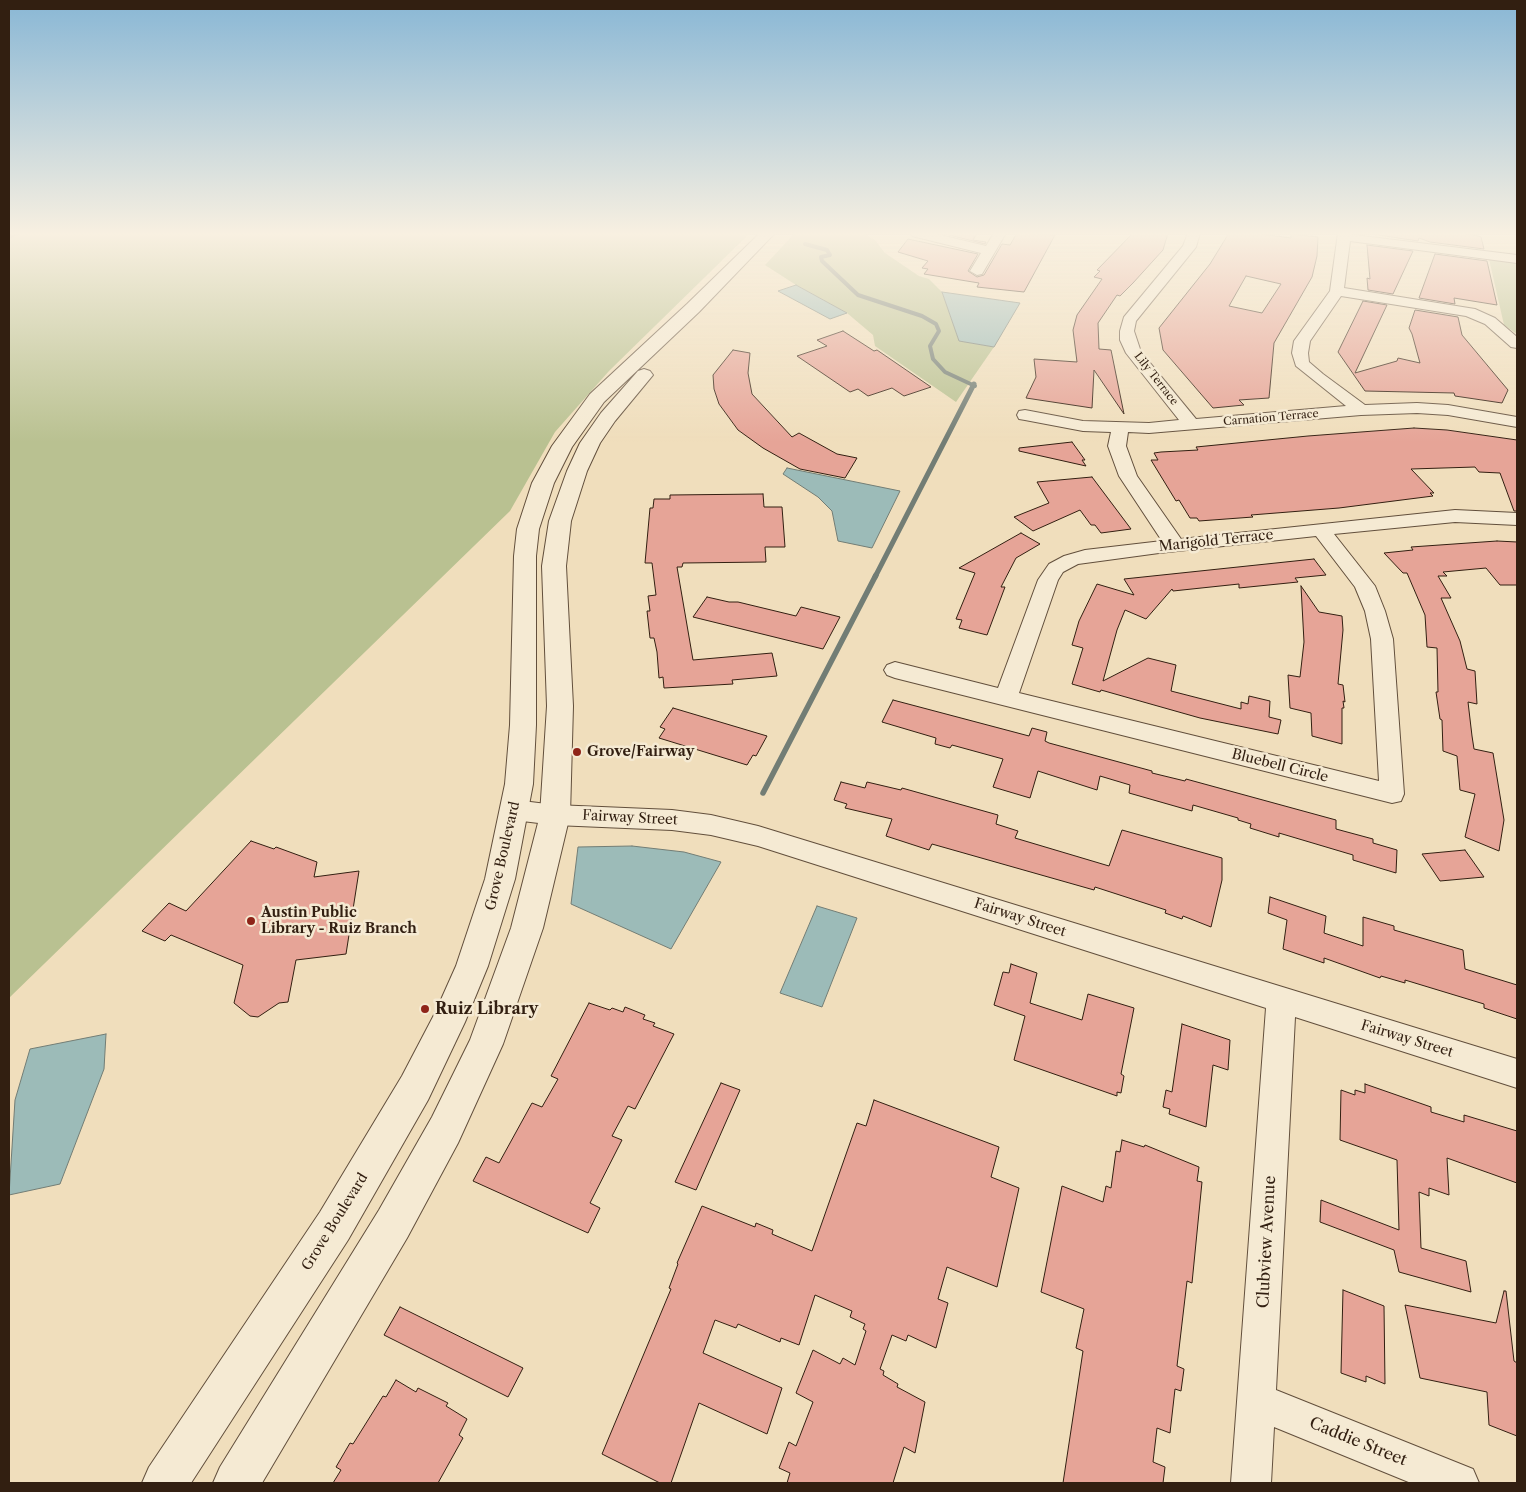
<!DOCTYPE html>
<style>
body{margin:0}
#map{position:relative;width:1526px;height:1492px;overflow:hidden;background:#f0debc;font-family:"Libre Caslon Text",serif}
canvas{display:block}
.frame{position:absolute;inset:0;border:10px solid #321f11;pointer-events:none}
</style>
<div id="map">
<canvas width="1526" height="1492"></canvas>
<div class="frame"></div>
</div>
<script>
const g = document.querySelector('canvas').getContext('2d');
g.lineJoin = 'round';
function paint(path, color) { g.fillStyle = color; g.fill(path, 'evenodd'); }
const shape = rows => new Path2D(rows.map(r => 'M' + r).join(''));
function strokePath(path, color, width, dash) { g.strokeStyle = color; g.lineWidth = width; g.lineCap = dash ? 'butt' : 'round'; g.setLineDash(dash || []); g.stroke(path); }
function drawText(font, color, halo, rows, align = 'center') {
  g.font = font + ' "Libre Caslon Text",serif'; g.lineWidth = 5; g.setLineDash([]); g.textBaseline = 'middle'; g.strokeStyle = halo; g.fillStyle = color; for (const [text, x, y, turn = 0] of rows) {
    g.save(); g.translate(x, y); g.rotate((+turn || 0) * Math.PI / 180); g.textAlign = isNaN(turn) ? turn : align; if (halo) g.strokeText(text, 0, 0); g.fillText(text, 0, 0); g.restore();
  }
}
const green = shape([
 [9,233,750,233,609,371,555,432,510,511,9,998],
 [795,233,862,233,875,240,885,253,919,276,929,279,942,292,959,341,994,347,956,402,875,346,873,335,847,313,796,285,765,265],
 [1489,259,1517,263,1517,334,1504,325]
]);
const water = shape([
 [796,285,847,313,830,319,778,291,796,285],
 [942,292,1020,303,994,347,959,341,942,292],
 [787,468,900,491,872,548,838,541,832,511,818,497,783,474,787,468],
 [632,846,684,852,721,862,671,949,571,904,578,847,632,846],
 [817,906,857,918,822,1007,780,993,817,906],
 [106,1034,104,1069,60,1184,9,1195,15,1100,30,1049,106,1034]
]);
const streamFar2 = shape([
 [9,237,18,233],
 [805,244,827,250,830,255,821,257,822,261,858,295,922,316,936,324,939,331,930,346,933,359,945,372,975,386]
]);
const streamFar1 = shape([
 [875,577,974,384]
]);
const stream = shape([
 [763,793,876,575]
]);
const building = shape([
 [946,233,977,233,973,240,986,242,985,244,945,234,946,233],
 [1017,233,1055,235,1024,292,977,287,979,283,924,274,928,269,922,268,928,261,898,252,908,239,978,254,968,271,977,277,984,275,1002,244,1010,245,1017,233],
 [1133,233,1168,233,1163,250,1133,283,1120,296,1117,295,1098,323,1099,349,1111,350,1124,414,1094,370,1092,408,1026,398,1036,377,1034,359,1077,362,1073,330,1077,315,1102,279,1094,277,1100,271,1097,270,1133,233],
 [1229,233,1254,233,1291,238,1291,234,1318,237,1317,256,1312,277,1274,343,1269,398,1239,400,1244,405,1213,408,1163,350,1159,328,1210,264,1229,233],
 [1246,276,1281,284,1262,313,1229,306,1246,276],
 [1365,233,1458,233,1475,235,1481,237,1484,249,1430,242,1419,238,1418,241,1365,233],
 [1367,245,1413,251,1393,294,1368,290,1367,278,1370,279,1367,245],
 [1435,254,1487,261,1497,305,1454,298,1455,304,1419,298,1435,254],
 [1363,301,1387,305,1355,373,1397,361,1398,358,1420,363,1412,334,1409,328,1415,310,1458,317,1462,335,1508,390,1502,403,1455,396,1454,393,1365,391,1338,352,1363,301],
 [843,331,874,351,877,350,931,387,904,396,892,388,868,396,858,389,850,392,797,356,827,346,817,340,843,331],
 [733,350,750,353,748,373,752,394,792,437,799,433,837,454,857,458,845,478,800,469,763,448,738,430,719,404,714,389,713,375,733,350],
 [1414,428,1447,430,1517,440,1517,511,1514,511,1500,473,1479,472,1475,467,1411,469,1434,493,1430,493,1433,496,1339,508,1251,515,1253,517,1199,521,1197,518,1190,518,1179,500,1176,501,1151,460,1158,460,1154,453,1161,452,1198,450,1196,447,1308,436,1414,428],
 [1072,442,1085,460,1082,460,1086,466,1019,451,1019,448,1072,442],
 [1092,477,1131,529,1101,533,1095,525,1091,525,1080,510,1033,531,1014,517,1049,503,1037,482,1092,477],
 [763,494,764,507,782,507,785,547,765,547,766,562,683,563,682,567,677,567,693,660,772,653,777,676,732,680,733,684,664,688,663,677,659,678,657,652,654,638,650,638,647,611,650,611,648,596,656,595,652,563,645,563,650,508,653,508,654,499,670,499,670,495,763,494],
 [1021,533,1040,544,1016,558,1001,587,1005,587,987,635,959,628,962,620,956,619,975,573,959,568,1021,533],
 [1497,541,1517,542,1517,585,1500,585,1486,568,1443,572,1447,576,1438,576,1451,598,1441,598,1460,641,1467,669,1475,671,1477,704,1468,702,1472,736,1474,749,1493,753,1504,820,1499,851,1465,837,1475,794,1460,790,1457,756,1443,751,1442,720,1440,719,1436,692,1438,692,1437,648,1427,647,1425,615,1407,573,1403,573,1384,553,1413,550,1411,547,1497,541],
 [1314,559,1326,575,1295,578,1298,582,1239,588,1239,584,1173,591,1172,589,1146,619,1125,610,1117,630,1103,681,1148,658,1176,665,1171,691,1241,709,1241,702,1248,704,1249,696,1270,701,1269,717,1281,720,1278,734,1200,718,1101,690,1100,692,1072,684,1083,648,1072,645,1079,621,1097,584,1134,595,1124,579,1314,559],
 [1301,586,1319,612,1342,616,1343,630,1338,684,1343,685,1345,702,1343,701,1344,708,1342,708,1342,744,1312,736,1311,713,1290,708,1288,675,1300,677,1304,642,1301,586],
 [707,597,729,602,738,602,796,616,801,607,840,617,823,649,693,617,707,597],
 [893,700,1029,736,1032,728,1047,732,1045,741,1049,743,1152,771,1152,773,1185,781,1186,779,1336,820,1336,829,1373,839,1373,843,1397,850,1396,873,1353,860,1353,855,1279,833,1279,837,1250,828,1251,824,1238,820,1238,818,1193,805,1192,811,1129,793,1130,785,1100,776,1097,790,1038,771,1030,798,993,787,1003,759,952,745,950,748,935,744,936,738,882,722,893,700],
 [673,708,767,736,756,756,753,755,747,765,659,738,665,729,660,727,673,708],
 [841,782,865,788,867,782,901,790,902,788,998,815,996,824,1018,831,1015,838,1109,866,1122,830,1222,858,1222,880,1211,927,1183,916,1182,919,1165,913,1166,910,1095,887,1094,890,932,844,929,850,886,836,892,819,845,808,847,804,834,800,841,782],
 [251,841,274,849,276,847,317,862,314,877,359,871,346,954,296,960,288,1002,279,1003,258,1017,250,1016,234,1003,243,965,171,935,165,941,142,931,169,903,186,911,251,841],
 [1465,850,1484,877,1440,881,1422,854,1465,850],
 [1270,897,1326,916,1324,933,1363,946,1363,917,1394,926,1394,930,1463,950,1465,969,1517,985,1517,1019,1484,1008,1484,1004,1405,980,1405,983,1381,976,1380,978,1324,958,1324,963,1283,949,1287,920,1268,913,1270,897],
 [1011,964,1037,973,1030,1003,1082,1020,1088,994,1134,1008,1121,1074,1124,1076,1121,1093,1117,1092,1117,1096,1014,1060,1025,1016,994,1005,1003,972,1009,973,1011,964],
 [589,1003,610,1010,612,1008,623,1012,625,1007,645,1015,643,1019,655,1023,653,1026,674,1034,635,1109,628,1106,612,1136,622,1140,590,1203,600,1208,588,1233,473,1181,486,1157,499,1163,532,1103,542,1107,558,1079,551,1076,589,1003],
 [1182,1024,1230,1040,1228,1070,1213,1065,1206,1127,1169,1114,1170,1109,1163,1107,1166,1090,1172,1092,1182,1024],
 [721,1083,740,1090,696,1190,675,1182,721,1083],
 [1365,1084,1431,1107,1431,1112,1464,1122,1464,1115,1517,1131,1517,1183,1447,1158,1449,1195,1429,1188,1429,1196,1419,1192,1421,1248,1466,1261,1471,1292,1399,1272,1394,1250,1320,1222,1321,1200,1399,1230,1397,1160,1340,1140,1341,1090,1355,1095,1355,1090,1365,1093,1365,1084],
 [874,1100,999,1147,991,1177,1019,1188,997,1287,947,1267,938,1299,948,1303,936,1348,908,1335,906,1341,892,1335,880,1369,884,1371,883,1375,898,1384,897,1387,925,1402,915,1453,904,1447,893,1483,787,1483,790,1473,779,1468,789,1442,796,1446,813,1402,796,1393,813,1350,840,1364,843,1358,855,1365,866,1331,863,1329,865,1324,850,1317,852,1311,815,1295,799,1345,781,1338,780,1342,738,1324,736,1328,715,1320,703,1353,782,1388,767,1434,699,1403,671,1483,660,1483,602,1454,671,1289,669,1288,678,1264,677,1263,702,1206,755,1227,756,1223,773,1230,772,1234,812,1251,857,1123,866,1126,874,1100],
 [1122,1140,1144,1147,1145,1145,1199,1167,1197,1181,1202,1182,1192,1283,1187,1281,1177,1366,1184,1369,1181,1391,1175,1389,1170,1433,1157,1428,1153,1462,1165,1467,1163,1483,1063,1483,1083,1351,1076,1348,1084,1309,1041,1292,1062,1186,1103,1202,1106,1186,1111,1188,1116,1151,1120,1152,1122,1140],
 [1343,1290,1384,1306,1385,1384,1366,1376,1366,1382,1341,1373,1343,1290],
 [1504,1291,1506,1291,1514,1361,1517,1363,1517,1436,1489,1425,1487,1392,1420,1378,1405,1305,1496,1323,1504,1291],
 [400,1307,523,1368,508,1397,384,1335,400,1307],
 [396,1380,416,1392,418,1388,448,1403,446,1406,467,1419,459,1435,463,1438,438,1483,333,1483,341,1470,336,1467,350,1443,353,1444,383,1396,386,1397,396,1380]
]);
const minor = shape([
 [911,233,932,233,986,246,994,233,1006,233,982,274,977,275,970,271,981,253,912,236,911,233],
 [1188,233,1200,233,1196,247,1136,321,1134,331,1141,352,1196,419,1346,406,1296,366,1292,353,1294,341,1330,291,1338,233,1517,255,1517,263,1350,241,1344,288,1475,309,1495,318,1517,337,1517,348,1511,347,1485,324,1466,316,1341,296,1310,341,1308,353,1309,362,1323,374,1365,405,1417,403,1448,405,1517,417,1517,427,1448,415,1417,413,1361,415,1149,433,1128,432,1126,446,1137,476,1181,539,1455,510,1517,513,1517,525,1455,522,1334,534,1375,586,1385,611,1393,639,1404,794,1401,801,1392,803,895,678,887,675,884,670,887,665,895,662,998,688,1038,580,1049,564,1064,556,1085,550,1162,541,1119,476,1108,446,1111,432,1083,431,1025,420,1019,419,1017,415,1019,411,1025,410,1083,421,1149,423,1179,420,1126,353,1120,340,1120,331,1124,317,1183,246,1188,233],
 [1316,536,1355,587,1365,611,1371,639,1379,781,1019,693,1058,580,1063,572,1078,564,1159,553,1316,536],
 [514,800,555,805,672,810,711,815,758,826,1517,1059,1517,1088,1295,1017,1276,1390,1473,1469,1479,1483,1411,1483,1274,1427,1271,1483,1231,1483,1266,1008,758,846,711,835,672,830,555,825,514,820,505,817,501,810,505,803,514,800]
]);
const tertiary = shape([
 [760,233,775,233,699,312,604,402,572,447,554,483,539,529,536,556,536,725,533,784,515,879,488,966,465,1022,428,1100,348,1240,191,1483,142,1483,149,1467,320,1212,402,1076,435,1013,456,966,485,879,505,784,510,725,514,556,517,529,532,483,552,446,590,394,687,304,760,233],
 [644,369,650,371,653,375,615,421,600,443,587,471,571,521,566,566,573,706,570,815,543,928,503,1044,458,1143,407,1238,262,1483,213,1483,220,1467,379,1210,432,1117,470,1040,511,928,540,815,547,706,542,566,549,521,567,471,580,443,601,413,638,371,644,369]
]);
const markers = [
 [577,752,5,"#8f2418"],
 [251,921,5,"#8f2418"],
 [425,1009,5,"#8f2418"]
];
const farStreetnames = [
 ["Lily Terrace",1156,379,52],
 ["Carnation Terrace",1271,418,-5]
];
const streetNames = [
 ["Marigold Terrace",1216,541,-6],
 ["Bluebell Circle",1280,766,14],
 ["Fairway Street",630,818,3],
 ["Grove Boulevard",503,856,-77],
 ["Fairway Street",1020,918,18],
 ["Fairway Street",1407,1039,17],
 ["Grove Boulevard",335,1222,-58]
];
const poiNames = [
 ["Grove/Fairway",587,752],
 ["Austin Public",261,913],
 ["Library - Ruiz Branch",261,929]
];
const nearPoinames = [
 ["Ruiz Library",435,1009]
];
const nearStreetnames = [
 ["Clubview Avenue",1267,1242,-87],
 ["Caddie Street",1358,1442,22]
];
paint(green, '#b9c191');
paint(water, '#9cbbb8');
strokePath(water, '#727d75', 1);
strokePath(streamFar2, '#727d75', 4);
strokePath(streamFar1, '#727d75', 5);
strokePath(stream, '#727d75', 5.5);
paint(building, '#e6a497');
strokePath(building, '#321f11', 1);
strokePath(minor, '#624f3c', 2);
strokePath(tertiary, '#624f3c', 2);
paint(minor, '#f5ead3');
paint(tertiary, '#f5ead3');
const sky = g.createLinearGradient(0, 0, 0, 442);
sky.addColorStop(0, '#89b7d5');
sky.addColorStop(0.53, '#f8f0e1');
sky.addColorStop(1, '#f8f0e100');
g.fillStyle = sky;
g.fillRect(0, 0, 1526, 442);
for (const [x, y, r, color] of markers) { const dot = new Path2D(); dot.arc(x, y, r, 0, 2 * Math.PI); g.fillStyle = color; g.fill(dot); strokePath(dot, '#f5ead3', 2); }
drawText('11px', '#321f11', '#f5ead3', farStreetnames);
drawText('14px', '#321f11', '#f5ead3', streetNames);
drawText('bold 14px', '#321f11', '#f5ead3', poiNames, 'left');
drawText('bold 16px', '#321f11', '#f5ead3', nearPoinames, 'left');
drawText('16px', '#321f11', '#f5ead3', nearStreetnames);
</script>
